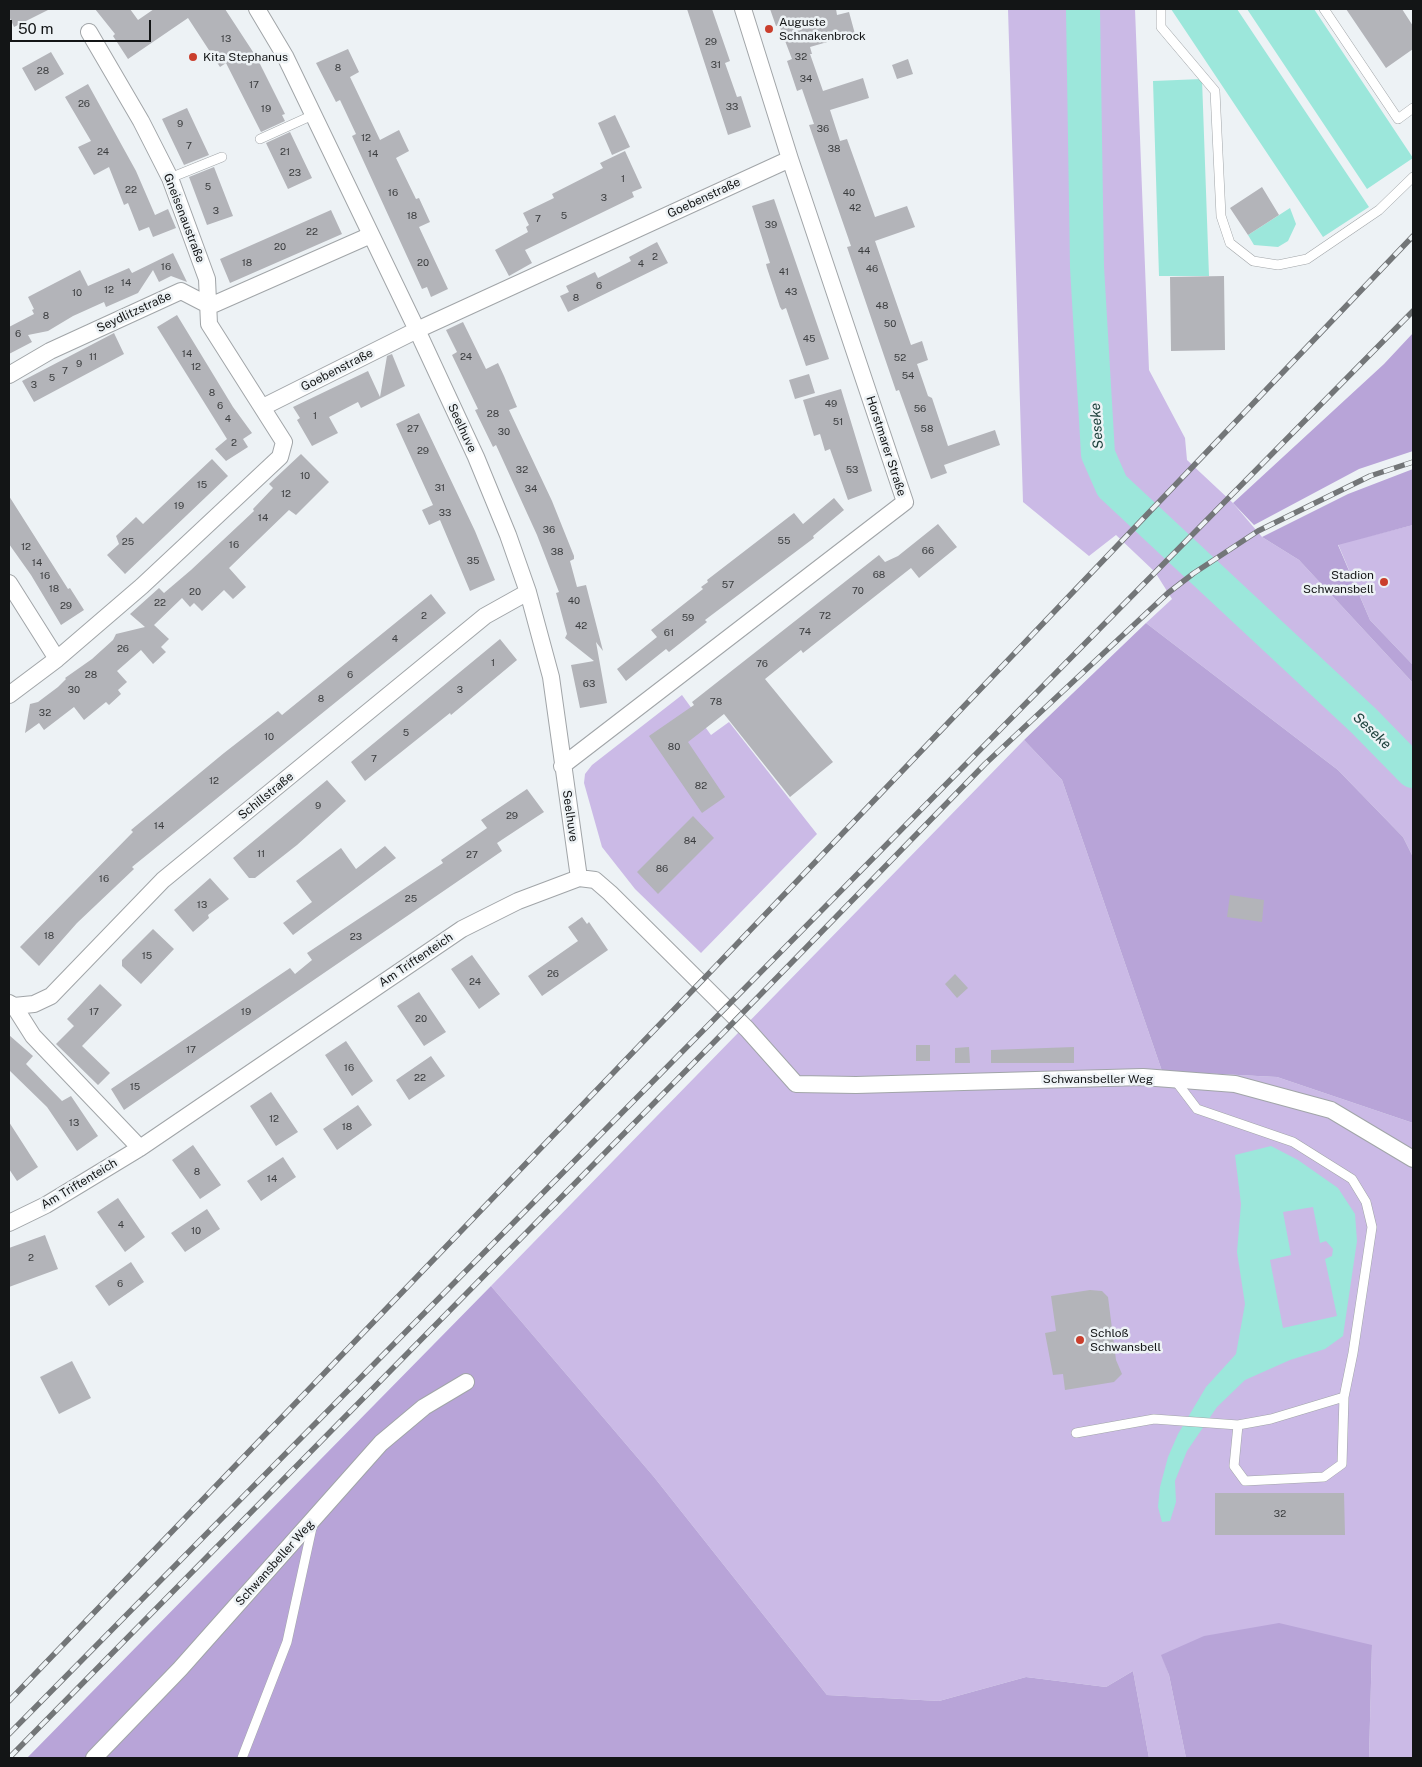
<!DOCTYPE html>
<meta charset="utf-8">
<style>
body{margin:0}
#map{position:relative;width:1422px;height:1767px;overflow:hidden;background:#edf2f5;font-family:"Public Sans",sans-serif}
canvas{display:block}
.frame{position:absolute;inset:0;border:10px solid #131516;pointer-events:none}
.scale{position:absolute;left:10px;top:20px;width:141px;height:22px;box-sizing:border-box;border:2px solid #131516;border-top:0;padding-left:6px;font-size:15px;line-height:18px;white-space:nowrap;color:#131516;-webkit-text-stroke:4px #edf2f5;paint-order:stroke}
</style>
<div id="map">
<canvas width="1422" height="1767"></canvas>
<div class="frame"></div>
<div class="scale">50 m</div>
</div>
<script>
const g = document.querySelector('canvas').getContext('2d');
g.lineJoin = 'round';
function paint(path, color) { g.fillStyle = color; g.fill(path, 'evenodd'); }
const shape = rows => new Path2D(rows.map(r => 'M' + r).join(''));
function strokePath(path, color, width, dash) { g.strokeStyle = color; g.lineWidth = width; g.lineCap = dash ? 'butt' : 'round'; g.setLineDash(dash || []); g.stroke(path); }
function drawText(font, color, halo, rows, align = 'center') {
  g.font = font + ' "Public Sans",sans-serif'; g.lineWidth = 5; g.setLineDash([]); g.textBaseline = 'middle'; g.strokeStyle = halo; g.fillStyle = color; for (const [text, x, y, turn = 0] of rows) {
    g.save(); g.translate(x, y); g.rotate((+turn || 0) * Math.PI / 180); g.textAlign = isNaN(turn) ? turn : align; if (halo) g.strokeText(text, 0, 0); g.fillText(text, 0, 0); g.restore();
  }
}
const green = shape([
 [1008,9,1135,9,1149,370,1185,438,1187,460,1233,503,1262,537,1299,560,1413,683,1413,857,1403,837,1338,770,1146,623,1172,599,1155,572,1116,535,1089,556,1023,502],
 [1413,525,1413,665,1370,620,1338,544],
 [682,695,711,735,729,722,817,834,701,953,635,889,602,847,584,783,585,774,592,765],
 [1024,740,1062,780,1162,1071,1277,1077,1413,1123,1413,1758,1369,1758,1372,1645,1162,1655,1169,1675,1186,1758,1149,1758,1133,1671,1106,1687,1026,1677,939,1701,827,1695,654,1477,491,1286]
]);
const forest = shape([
 [1413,333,1413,451,1359,469,1254,525,1233,503,1384,364],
 [1413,469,1413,525,1338,545,1370,620,1413,665,1413,683,1299,560,1262,537,1348,494],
 [1146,623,1338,770,1403,837,1413,857,1413,1123,1277,1077,1162,1071,1062,780,1024,740],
 [491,1286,654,1477,827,1695,939,1701,1026,1677,1106,1687,1133,1671,1149,1758,27,1758],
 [1279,1623,1372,1645,1369,1758,1186,1758,1169,1675,1161,1655,1204,1636]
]);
const water = shape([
 [1171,9,1237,9,1369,207,1323,237],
 [1247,9,1314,9,1413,158,1367,189],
 [1202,79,1209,276,1159,276,1153,81],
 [1290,208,1296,224,1288,241,1278,247,1254,245,1248,235],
 [1271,1146,1298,1160,1338,1188,1355,1214,1357,1241,1343,1336,1325,1349,1290,1360,1245,1380,1217,1407,1187,1451,1175,1481,1176,1502,1170,1521,1162,1522,1158,1507,1160,1487,1168,1457,1178,1434,1206,1387,1236,1354,1245,1304,1237,1252,1241,1204,1235,1155],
 [1313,1207,1320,1243,1326,1241,1333,1249,1332,1256,1325,1259,1337,1316,1283,1328,1270,1260,1291,1255,1283,1212]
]);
const river = shape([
 [1083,9,1087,267,1098,454,1112,486,1364,721,1413,771]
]);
const building = shape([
 [9,9,50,9,14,27,9,16],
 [95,9,130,9,138,20,154,9,225,9,257,58,285,114,282,115,285,121,261,132,226,63,220,67,188,18,128,59,113,36,115,34],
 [687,9,712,9,730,61,725,63,737,97,741,96,751,127,728,135],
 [770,9,836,9,837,15,849,12,855,34,810,47,812,54,810,54,823,91,863,78,869,98,830,110,840,141,847,139,875,217,907,206,915,227,875,241,911,345,922,341,928,360,917,364,928,396,932,398,948,446,995,430,1000,445,944,465,947,473,931,479,899,390,896,391,847,247,851,246,809,125,814,124,802,89,797,91,787,61,792,59,779,25,776,26],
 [1346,9,1402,9,1413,26,1413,49,1386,68],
 [348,49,359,72,350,77,380,140,399,130,409,151,396,158,416,199,419,198,430,222,419,227,448,289,431,297,427,287,422,289,352,136,356,134,340,100,336,102,316,63],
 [51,52,64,74,35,91,22,68],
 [908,59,913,74,897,79,892,65],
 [88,84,136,171,155,215,168,209,176,228,153,237,149,227,139,231,128,203,124,205,109,167,94,175,78,147,91,141,65,97],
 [187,108,209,155,184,165,162,119],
 [615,115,630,147,612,155,598,123],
 [290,132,312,178,288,189,266,143],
 [625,151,642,188,632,192,634,197,525,250,532,263,509,276,495,250,528,232,526,227,529,225,523,213,554,198,552,194,603,168,600,163],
 [214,167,233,216,207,225,189,177],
 [1262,187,1279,215,1248,235,1230,208],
 [774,199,829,359,806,366,786,308,782,310,780,307,767,268,766,264,770,263,752,206],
 [331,210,342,234,230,283,220,259],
 [657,242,668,263,568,312,560,296,569,292,566,286,595,272,598,278,631,261,629,257],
 [173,253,187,282,171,276,159,282,153,270,138,293,106,307,104,302,73,316,48,331,28,335,32,342,9,354,9,327,34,314,32,310,34,309,28,297,80,270,88,286,129,268,132,273],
 [1224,276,1225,350,1171,351,1170,277],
 [177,315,233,407,252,433,243,439,248,447,226,461,215,449,227,439,157,327],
 [463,322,486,369,498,363,504,376,517,407,509,410,552,501,574,556,574,559,570,561,577,587,586,585,603,651,596,642,607,703,580,708,571,665,594,661,565,638,567,634,556,593,559,592,537,535,496,445,493,447,475,410,478,409,452,355,457,352,446,330],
 [114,333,124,354,34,402,22,381],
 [392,354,405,386,361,408,358,402,329,417,338,433,312,446,297,420,300,418,293,407,368,371,380,397,387,356],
 [809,374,815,393,795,399,789,380],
 [841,389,872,491,848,500,830,449,825,451,820,434,814,436,803,400],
 [419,413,475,531,495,580,470,591,440,520,429,525,422,510,433,505,396,424],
 [301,454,329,482,296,515,289,510,229,568,246,587,233,599,224,590,202,611,194,603,190,607,182,598,154,625,169,639,161,647,166,652,153,664,141,650,117,671,127,682,118,690,121,694,109,705,106,702,84,720,74,707,44,730,39,723,25,733,30,704,38,702,58,687,66,679,65,678,92,659,113,640,116,634,145,627,130,614,159,588,164,593,191,570,254,511,253,509,273,488,269,484],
 [212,459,228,476,125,574,107,555,119,544,116,536,136,517,143,524],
 [9,496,68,589,70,588,84,610,61,625,31,575,9,544],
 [834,498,844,510,813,536,814,538,705,620,707,622,669,652,666,649,626,681,617,669,657,637,651,630,703,589,701,587,708,582,707,580,794,513,803,524],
 [938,524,957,547,919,578,911,568,803,653,801,650,765,679,833,762,790,797,724,714,688,742,725,797,702,813,649,736,694,705,692,702,879,555,885,562,898,556],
 [431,594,446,613,132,867,134,869,77,923,39,966,20,947,133,832,131,830,224,753,278,711,282,715],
 [500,639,517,660,451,715,450,713,365,781,351,762],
 [327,780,346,801,297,845,255,878,249,878,233,858],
 [527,789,544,812,497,843,502,851,124,1110,111,1089,290,968,295,974,312,960,307,953,443,863,441,860,487,828,481,820],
 [693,816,714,838,658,894,637,872],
 [385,846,396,858,293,935,283,923,312,902,296,881,341,848,356,869],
 [210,878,229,899,208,915,209,918,193,932,174,910],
 [1230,895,1264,900,1262,922,1227,917],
 [582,917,587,924,589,922,608,950,542,996,528,976,578,941,568,927],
 [153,929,174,949,141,984,122,966,122,960],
 [472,955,500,994,479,1009,451,969],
 [955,974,968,988,957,998,945,984],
 [100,984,122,1005,82,1046,110,1073,98,1085,56,1044,74,1026,67,1019],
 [419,992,446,1032,424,1046,397,1006],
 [9,1035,33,1056,26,1064,62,1101,71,1096,98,1136,77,1151,47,1107,9,1070],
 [346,1041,373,1081,352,1096,325,1055],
 [916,1045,930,1045,930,1061,916,1061],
 [969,1047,970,1063,955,1063,955,1048],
 [1074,1047,1074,1063,991,1063,991,1050],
 [431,1056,445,1076,409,1100,396,1080],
 [271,1092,298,1132,276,1146,250,1106],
 [358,1105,372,1125,337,1150,323,1129],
 [9,1122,38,1167,17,1181,9,1169],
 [193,1145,221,1185,200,1199,172,1160],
 [283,1157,296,1177,261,1201,247,1181],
 [118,1198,145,1237,125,1252,97,1212],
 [207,1209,220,1229,185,1252,171,1233],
 [45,1235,58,1269,9,1287,9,1248],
 [131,1262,144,1282,109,1306,95,1286],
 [1090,1290,1102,1291,1108,1297,1116,1360,1122,1374,1114,1382,1065,1390,1063,1374,1053,1375,1045,1333,1056,1331,1051,1296],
 [72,1361,91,1398,59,1414,40,1377],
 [1215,1493,1344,1493,1345,1535,1215,1535]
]);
const service = shape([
 [1161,9,1161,27,1215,91,1221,216,1230,243,1253,261,1278,265,1307,259,1379,210,1413,177],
 [1324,9,1398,119,1413,108],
 [260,139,313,115],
 [170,178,222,157],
 [1238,1425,1234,1466,1245,1481,1324,1477,1342,1464,1344,1397],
 [1076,1433,1154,1419,1238,1425,1271,1419,1344,1397,1353,1353,1372,1227,1366,1202,1352,1179,1293,1142,1197,1109,1175,1080],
 [242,1758,287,1642,313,1523]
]);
const minor = shape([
 [257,9,285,56,417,330,476,457,508,535,528,592,551,677,579,878],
 [9,375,50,351,181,291,210,306,371,235],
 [263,407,417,330,790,159],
 [9,583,57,659],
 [9,695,57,659,142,586,280,457,284,442,209,324,207,279,170,178,141,121,89,32],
 [562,766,905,502,790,159,743,9],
 [9,1003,14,1006,34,1004,51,996,163,880,485,616,528,592],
 [14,1006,33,1036,140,1148],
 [9,1223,46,1205,140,1148,462,929,518,901,579,878,595,880,610,893,747,1029,796,1084,856,1085,1143,1077,1235,1084,1331,1110,1413,1159],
 [94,1758,180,1669,381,1443,424,1407,466,1382]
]);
const rail = shape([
 [9,1701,715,967,1413,236],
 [9,1734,1413,311],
 [9,1758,723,1033,985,764,1168,593,1194,573,1258,531,1370,476,1413,462]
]);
const markers = [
 [769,29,5,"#ca3e2c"],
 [193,57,5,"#ca3e2c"],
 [1384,582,5,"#ca3e2c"],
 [1080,1340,5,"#ca3e2c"]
];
const numberNames = [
 ["13",226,39],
 ["29",711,42],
 ["32",801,57],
 ["31",716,65],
 ["8",338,68],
 ["28",43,71],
 ["34",806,79],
 ["17",254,85],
 ["26",84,104],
 ["33",732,107],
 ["19",266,109],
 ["9",180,124],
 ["36",823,129],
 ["12",366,138],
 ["7",189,146],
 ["38",834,149],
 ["24",103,152],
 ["21",285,152],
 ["14",373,154],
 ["23",295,173],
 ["1",623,179],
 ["5",208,187],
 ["22",131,190],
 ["16",393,193],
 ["40",849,193],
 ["3",604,198],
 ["42",855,208],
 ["3",216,211],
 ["18",412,216],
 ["5",564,216],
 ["7",538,219],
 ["39",771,225],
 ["22",312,232],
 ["20",280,247],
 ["44",864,251],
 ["2",655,257],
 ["18",247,263],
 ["20",423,263],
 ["4",641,264],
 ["16",166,267],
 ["46",872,269],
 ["41",784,272],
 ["14",126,283],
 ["6",599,286],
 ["12",109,290],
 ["43",791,292],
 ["10",77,293],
 ["8",576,298],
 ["48",882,306],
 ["8",46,316],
 ["50",890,324],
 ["6",18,334],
 ["45",809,339],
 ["14",187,354],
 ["11",93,357],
 ["24",466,357],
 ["52",900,358],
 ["9",79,364],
 ["12",196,367],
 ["7",65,371],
 ["54",908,376],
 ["5",52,378],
 ["3",34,385],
 ["8",212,393],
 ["49",831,404],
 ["6",220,406],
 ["56",920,409],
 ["28",493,414],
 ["1",315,416],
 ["4",228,419],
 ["51",838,422],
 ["27",413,429],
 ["58",927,429],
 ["30",504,432],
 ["2",234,443],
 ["29",423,451],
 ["32",522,470],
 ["53",852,470],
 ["10",305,476],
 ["15",202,485],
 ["31",440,488],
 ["34",531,489],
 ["12",286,494],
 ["19",179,506],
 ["33",445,513],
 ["14",263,518],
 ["36",549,530],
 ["55",784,541],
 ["25",128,542],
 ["16",234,545],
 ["12",26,547],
 ["66",928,551],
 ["38",557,552],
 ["35",473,561],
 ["14",37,563],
 ["68",879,575],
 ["16",45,576],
 ["57",728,585],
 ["18",54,589],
 ["70",858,591],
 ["20",195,592],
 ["40",574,601],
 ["22",160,603],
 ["29",66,606],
 ["2",424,616],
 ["72",825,616],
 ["59",688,618],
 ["42",581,626],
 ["74",805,632],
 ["61",669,633],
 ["4",395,639],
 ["26",123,649],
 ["1",493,663],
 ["76",762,664],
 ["28",91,675],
 ["6",350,675],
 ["63",589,684],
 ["30",74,690],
 ["3",460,690],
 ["8",321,699],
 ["78",716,702],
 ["32",45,713],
 ["5",406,733],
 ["10",269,737],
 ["80",674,747],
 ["7",374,759],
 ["12",214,781],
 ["82",701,786],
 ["9",318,806],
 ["29",512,816],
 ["14",159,826],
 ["84",690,841],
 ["11",261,854],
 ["27",472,855],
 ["86",662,869],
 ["16",104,879],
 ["25",411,899],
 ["13",202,905],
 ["18",49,936],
 ["23",356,937],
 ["15",147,956],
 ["26",553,974],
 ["24",475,982],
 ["17",94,1012],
 ["19",246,1012],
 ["20",421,1019],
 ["17",191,1050],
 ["16",349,1068],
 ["22",420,1078],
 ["15",135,1087],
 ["12",274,1119],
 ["13",74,1123],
 ["18",347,1127],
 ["8",197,1172],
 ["14",272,1179],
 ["4",121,1225],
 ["10",196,1231],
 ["2",31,1258],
 ["6",120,1284],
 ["32",1280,1514]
];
const poiNames = [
 ["Auguste",779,22],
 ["Schnakenbrock",779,36],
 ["Kita Stephanus",203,57],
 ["Stadion",1374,575,"right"],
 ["Schwansbell",1374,589,"right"],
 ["Schloß",1090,1333],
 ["Schwansbell",1090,1347]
];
const streetNames = [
 ["Goebenstraße",704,198,-25],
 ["Gneisenaustraße",184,218,69],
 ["Seydlitzstraße",134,312,-25],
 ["Goebenstraße",337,370,-27],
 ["Seelhuve",462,428,65],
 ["Horstmarer Straße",886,446,72],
 ["Schillstraße",266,796,-39],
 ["Seelhuve",570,816,82],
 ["Am Triftenteich",416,960,-34],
 ["Schwansbeller Weg",1098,1079],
 ["Am Triftenteich",79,1184,-31],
 ["Schwansbeller Weg",275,1563,-48]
];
const waterNames = [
 ["Seseke",1097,426,-94],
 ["Seseke",1372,731,43]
];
paint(green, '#cbbae6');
paint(forest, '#b8a4d8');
paint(water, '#9ce7db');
strokePath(river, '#9ce7db', 34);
paint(building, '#b3b4b9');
strokePath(service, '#a1a5a8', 10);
strokePath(minor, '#a1a5a8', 18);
strokePath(service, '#fff', 9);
strokePath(minor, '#fff', 16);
strokePath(rail, '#737678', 5.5);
strokePath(rail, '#edf2f5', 4, [11]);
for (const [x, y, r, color] of markers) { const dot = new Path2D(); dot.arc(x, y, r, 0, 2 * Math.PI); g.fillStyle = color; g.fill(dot); strokePath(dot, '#edf2f5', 2); }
drawText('10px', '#3b3d3f', null, numberNames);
drawText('12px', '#131516', '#edf2f5', poiNames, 'left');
drawText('12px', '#131516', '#edf2f5', streetNames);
drawText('italic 14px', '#1e413c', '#edf2f5', waterNames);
</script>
